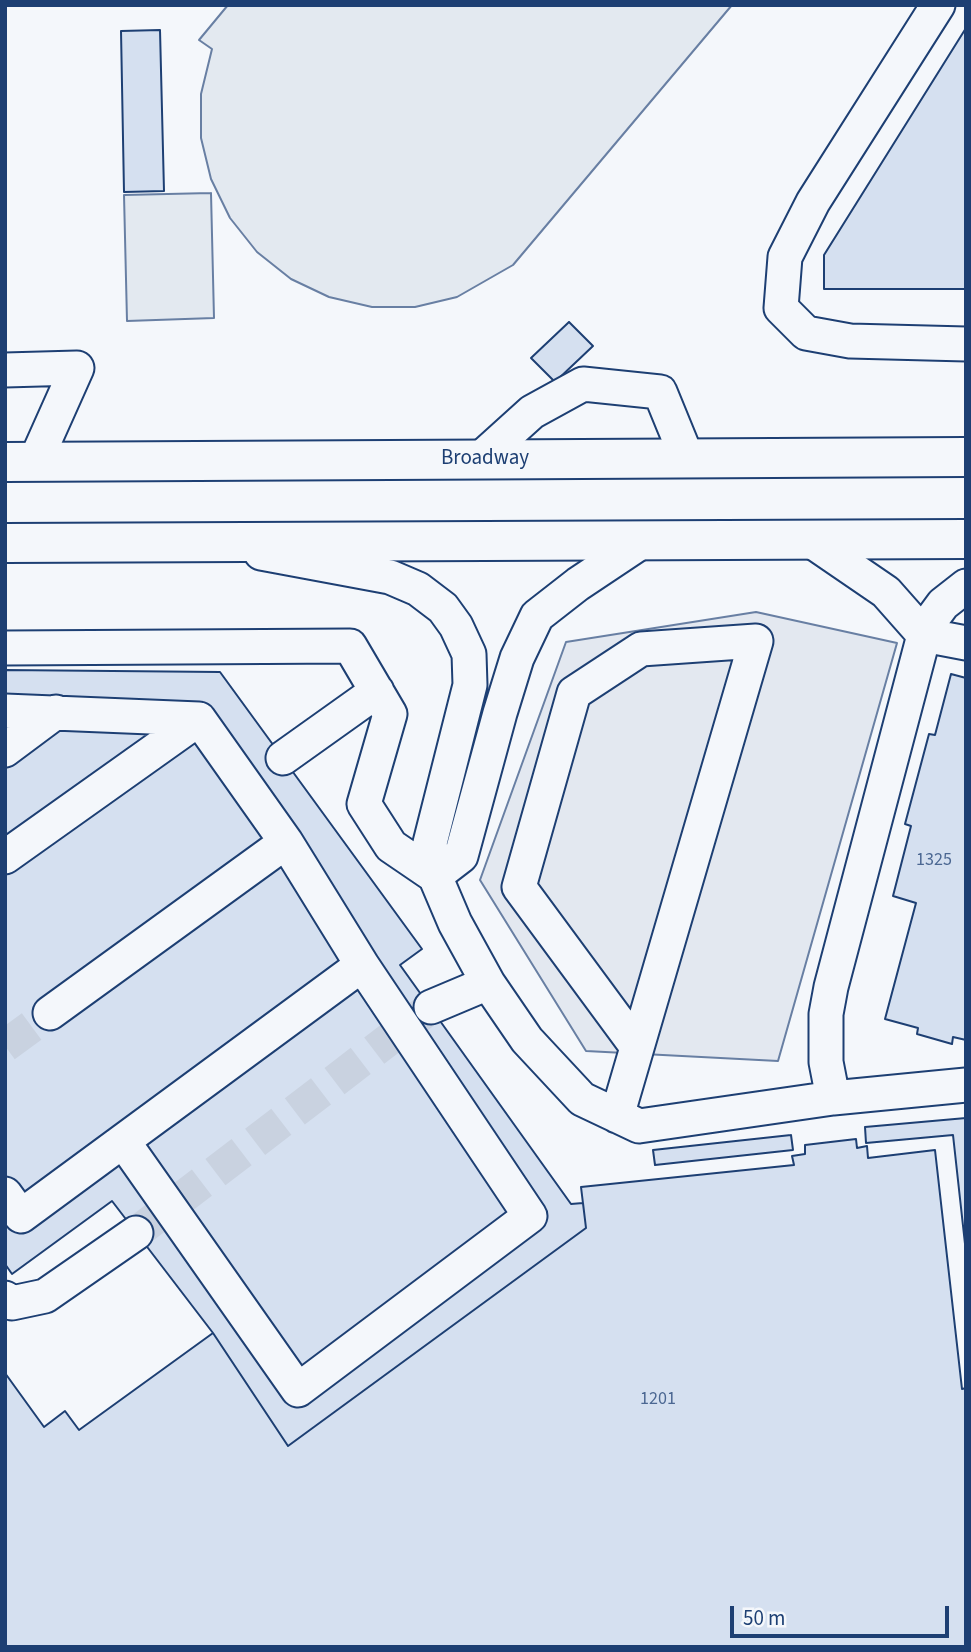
<!DOCTYPE html>
<style>
body{margin:0}
#map{position:relative;width:971px;height:1652px;overflow:hidden;background:#f4f7fb;font-family:"Source Sans 3",sans-serif}
canvas{display:block}
.frame{position:absolute;inset:0;border:7px solid #1d3f73;pointer-events:none}
.scale{position:absolute;left:730px;top:1606px;width:219px;height:32px;box-sizing:border-box;border:4px solid #1d3f73;border-top:0;padding-left:9px;font-size:21px;line-height:24px;white-space:nowrap;color:#1d3f73;-webkit-text-stroke:5px #f4f7fb;paint-order:stroke}
</style>
<div id="map">
<canvas width="971" height="1652"></canvas>
<div class="frame"></div>
<div class="scale">50 m</div>
</div>
<script>
const g = document.querySelector('canvas').getContext('2d');
g.lineJoin = 'round';
function paint(path, color) { g.fillStyle = color; g.fill(path, 'evenodd'); }
const shape = rows => new Path2D(rows.map(r => 'M' + r).join(''));
function strokePath(path, color, width, dash) { g.strokeStyle = color; g.lineWidth = width; g.lineCap = dash ? 'butt' : 'round'; g.setLineDash(dash || []); g.stroke(path); }
function drawText(font, color, halo, rows, align = 'center') {
  g.font = font + ' "Source Sans 3",sans-serif'; g.lineWidth = 5; g.setLineDash([]); g.textBaseline = 'middle'; g.strokeStyle = halo; g.fillStyle = color; for (const [text, x, y, turn = 0] of rows) {
    g.save(); g.translate(x, y); g.rotate((+turn || 0) * Math.PI / 180); g.textAlign = isNaN(turn) ? turn : align; if (halo) g.strokeText(text, 0, 0); g.fillText(text, 0, 0); g.restore();
  }
}
const green = shape([
 [228,5,732,5,513,265,457,297,415,307,372,307,329,297,291,279,257,252,230,218,211,179,201,138,201,94,212,49,199,40,228,5],
 [211,193,214,318,127,321,124,195,211,193]
]);
const parking = shape([
 [756,612,897,643,778,1061,586,1051,480,880,566,642,756,612]
]);
const building = shape([
 [966,28,966,289,824,289,824,255,966,28],
 [160,30,164,191,124,192,121,31,160,30],
 [569,322,593,346,555,382,531,358,569,322],
 [5,670,220,672,422,949,400,965,571,1204,583,1203,586,1228,288,1446,213,1333,112,1201,12,1274,5,1264,5,670],
 [951,674,966,678,966,1040,953,1037,952,1044,917,1034,918,1028,885,1019,916,903,893,896,911,826,905,824,929,734,935,735,951,674],
 [966,1118,966,1253,953,1135,866,1143,865,1127,966,1118],
 [791,1135,793,1150,655,1165,653,1150,791,1135],
 [856,1139,857,1148,867,1146,868,1158,935,1150,962,1389,966,1388,966,1647,5,1647,5,1373,44,1427,65,1411,79,1430,213,1333,288,1446,586,1228,581,1187,794,1165,792,1156,805,1154,805,1145,856,1139]
]);
const minorTunnel = shape([
 [5,1046,50,1013],
 [136,1233,426,1011]
]);
const minor = shape([
 [938,5,813,202,785,257,781,308,806,333,850,341,966,344],
 [5,370,77,368,35,462],
 [480,459,532,412,583,384,660,392,687,458],
 [810,540,886,592,924,635,966,643],
 [261,553,390,577,418,589,443,608,456,626,469,654,470,685,430,843,435,876,455,923,488,983,527,1040,582,1099,639,1126,833,1098,966,1085],
 [5,648,350,646,390,714,364,804,391,846,435,876],
 [5,711,199,719,286,842,362,965,21,1216,5,1194],
 [5,750,56,712],
 [283,758,377,691],
 [5,857,199,719],
 [435,876,461,856,500,713,517,658,537,616,578,584,644,540],
 [431,1007,488,983],
 [50,1013,286,842],
 [833,1098,826,1062,826,1014,831,987,924,635,929,623,943,604,966,586],
 [617,1116,756,641,641,649,574,693,519,887,637,1047],
 [123,1141,298,1390,530,1216,362,965],
 [5,1298,12,1303,45,1296,136,1233]
]);
const highway = shape([
 [5,462,966,457],
 [5,543,966,539]
]);
const numberNames = [
 ["1325",934,861],
 ["1201",658,1400]
];
const streetNames = [
 ["Broadway",485,459]
];
paint(green, '#e3e9f0');
strokePath(green, '#687fa3', 2);
paint(parking, '#e3e8f0');
strokePath(parking, '#687fa3', 2);
paint(building, '#d5e0f0');
strokePath(building, '#1d3f73', 2);
strokePath(minorTunnel, '#c9d2e0', 33, [33, 17]);
strokePath(minor, '#1d3f73', 37);
strokePath(highway, '#1d3f73', 42);
strokePath(minor, '#f4f7fb', 33);
strokePath(highway, '#f4f7fb', 38);
drawText('18px', '#4b6792', null, numberNames);
drawText('21px', '#1d3f73', '#f4f7fb', streetNames);
</script>
